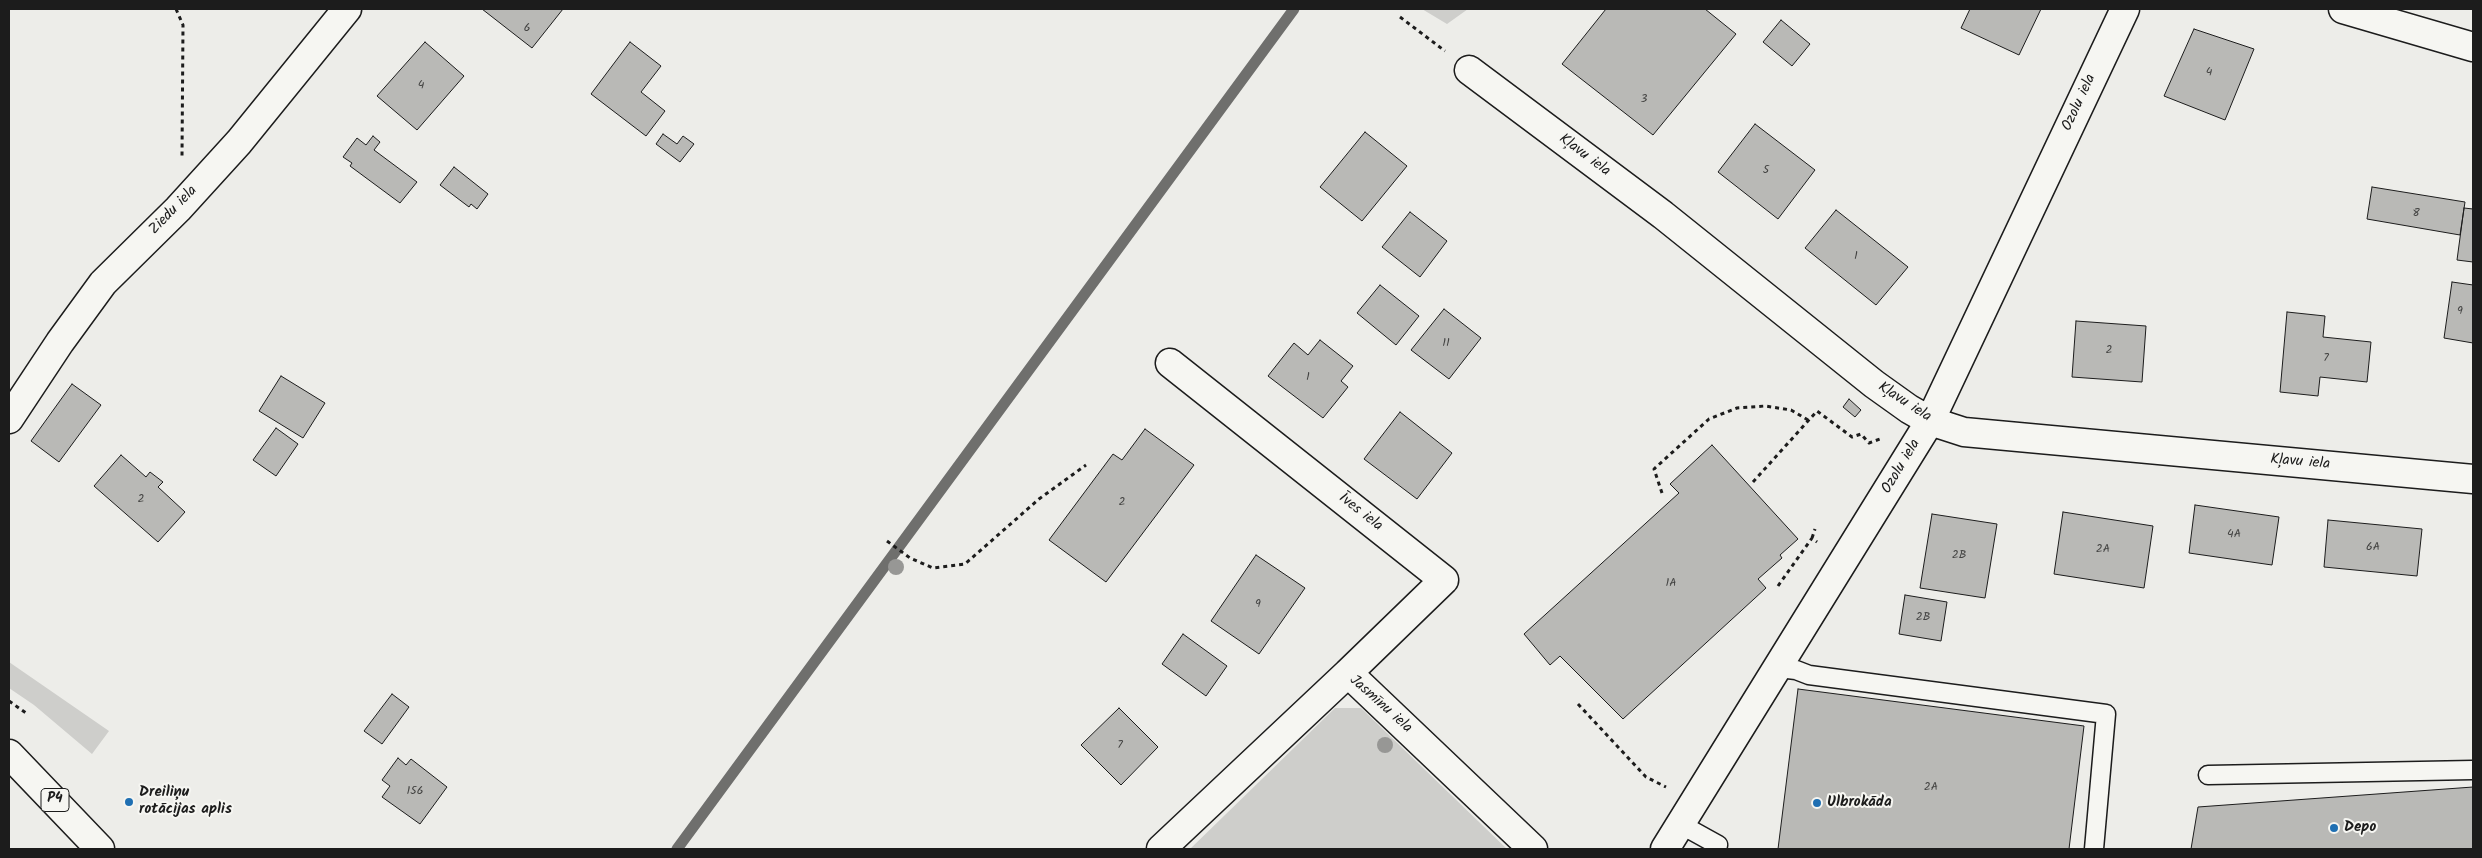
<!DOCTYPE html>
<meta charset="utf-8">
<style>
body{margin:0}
#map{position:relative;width:2482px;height:858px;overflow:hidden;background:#edede9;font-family:Kalam,sans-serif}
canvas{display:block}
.frame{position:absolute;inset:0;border:10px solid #1c1c1c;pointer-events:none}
</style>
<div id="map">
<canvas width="2482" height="858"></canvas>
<div class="frame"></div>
</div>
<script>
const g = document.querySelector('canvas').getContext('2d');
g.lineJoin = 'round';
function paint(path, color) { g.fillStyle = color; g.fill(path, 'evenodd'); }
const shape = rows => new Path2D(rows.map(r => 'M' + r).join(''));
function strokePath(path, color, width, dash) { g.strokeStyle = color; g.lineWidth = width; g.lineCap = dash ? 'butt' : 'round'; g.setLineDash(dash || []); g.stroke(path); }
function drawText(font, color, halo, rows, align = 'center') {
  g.font = font + ' Kalam,sans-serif'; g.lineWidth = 4; g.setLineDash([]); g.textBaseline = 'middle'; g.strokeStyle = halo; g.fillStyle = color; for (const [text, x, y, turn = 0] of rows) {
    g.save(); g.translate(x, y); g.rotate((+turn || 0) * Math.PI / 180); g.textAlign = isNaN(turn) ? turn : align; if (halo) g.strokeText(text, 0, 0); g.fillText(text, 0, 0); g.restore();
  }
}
const green = shape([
 [1422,9,1468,9,1447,24],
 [9,662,109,731,92,754,34,705,9,688],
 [1335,708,1361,708,1507,849,1190,849]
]);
const stream = shape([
 [677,849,1294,9]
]);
const building = shape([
 [482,9,563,9,532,48,482,9],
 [1606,9,1705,9,1736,34,1653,135,1562,64,1606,9],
 [1970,9,2041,9,2019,55,1961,28,1970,9],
 [1781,20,1810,44,1792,66,1763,42,1781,20],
 [2194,29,2254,49,2225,120,2164,96,2194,29],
 [425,42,464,76,417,130,377,96,425,42],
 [630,42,661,66,641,92,665,111,646,136,591,94,630,42],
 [1755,124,1815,170,1778,219,1718,172,1755,124],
 [1365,132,1407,166,1362,221,1320,187,1365,132],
 [663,134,677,144,683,136,694,144,680,162,656,144,663,134],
 [373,136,380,142,374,150,417,182,400,203,350,166,352,163,343,157,357,138,366,145,373,136],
 [454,167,488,194,477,209,471,204,469,207,440,185,454,167],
 [2372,187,2465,202,2460,235,2367,219,2372,187],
 [2464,208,2473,209,2473,262,2457,260,2464,208],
 [1836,210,1908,267,1876,305,1805,248,1836,210],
 [1410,212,1447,241,1420,277,1382,247,1410,212],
 [2452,282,2473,285,2473,343,2444,338,2452,282],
 [1380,285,1419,316,1396,345,1357,313,1380,285],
 [1444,309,1481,338,1449,379,1411,350,1444,309],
 [2287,312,2325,316,2323,337,2371,342,2367,382,2320,377,2318,396,2280,392,2287,312],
 [2076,321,2146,326,2142,382,2072,377,2076,321],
 [1320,340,1353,366,1341,381,1348,387,1323,418,1268,376,1294,343,1308,355,1320,340],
 [281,376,325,403,303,438,259,411,281,376],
 [72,384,101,405,59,462,31,441,72,384],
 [1849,399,1861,410,1855,417,1843,407,1849,399],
 [1400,412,1452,453,1417,499,1364,459,1400,412],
 [276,428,298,444,276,476,253,460,276,428],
 [1145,429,1194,465,1106,582,1049,540,1113,454,1122,460,1145,429],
 [1712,445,1798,539,1780,555,1782,558,1758,579,1766,588,1623,719,1560,656,1550,665,1524,634,1679,493,1670,484,1712,445],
 [121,455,146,477,150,472,163,482,158,487,185,512,158,542,94,486,121,455],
 [2195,505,2279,517,2272,565,2189,553,2195,505],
 [2063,512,2153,526,2144,588,2054,574,2063,512],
 [1932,514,1997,524,1985,598,1920,588,1932,514],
 [2328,520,2422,529,2417,576,2324,567,2328,520],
 [1256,555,1305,588,1259,654,1211,621,1256,555],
 [1905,595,1947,602,1941,641,1899,634,1905,595],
 [1183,634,1227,666,1206,696,1162,664,1183,634],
 [1798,689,2084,726,2069,849,1778,849,1798,689],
 [392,694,409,707,382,744,364,731,392,694],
 [1119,708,1158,747,1121,785,1081,745,1119,708],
 [398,758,406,765,411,759,447,787,420,824,382,797,390,786,382,780,398,758],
 [2473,787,2473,849,2191,849,2198,807,2473,787]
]);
const path = shape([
 [176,9,183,25,182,156],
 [1400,17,1445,51],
 [1753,482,1817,411,1852,437,1861,434,1869,443,1880,439],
 [1662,493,1654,469,1709,419,1737,408,1765,406,1791,410,1808,420],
 [1812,538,1815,529],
 [887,541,910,558,933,568,965,564,1039,499,1086,465],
 [1778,586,1812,538,1817,542],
 [9,701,26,713],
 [1578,704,1646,777,1666,787]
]);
const lane = shape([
 [1779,668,1796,670,1809,675,2106,714,2094,849],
 [2208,775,2473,770],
 [1680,824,1718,845,1717,849]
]);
const street = shape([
 [2343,9,2473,47],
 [1469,70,1663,215,1874,384,1909,409,1930,421,1964,432,2473,479],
 [1170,363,1444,580,1348,673],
 [9,419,60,342,103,283,178,209,239,142,347,9],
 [1161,849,1348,673,1533,849],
 [1665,849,1930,421,2125,9]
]);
const primary = shape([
 [9,754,100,849]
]);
const trees = [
 [896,567],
 [1385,745]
];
const markers = [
 [129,802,5,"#1f6fb2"],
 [1817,803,5,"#1f6fb2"],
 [2334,828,5,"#1f6fb2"]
];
const numberNames = [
 ["6",527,29],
 ["4",2209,73],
 ["4",421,86],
 ["3",1644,100],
 ["5",1766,171],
 ["8",2416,214],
 ["1",1856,257],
 ["9",2460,312],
 ["11",1446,344],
 ["2",2109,351],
 ["7",2326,359],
 ["1",1308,378],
 ["2",141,500],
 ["2",1122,503],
 ["4A",2234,535],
 ["6A",2373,548],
 ["2A",2103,550],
 ["2B",1959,556],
 ["1A",1671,584],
 ["9",1258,605],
 ["2B",1923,618],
 ["7",1120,746],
 ["2A",1931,788],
 ["156",415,792]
];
const shields = [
 [55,800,28]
];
const shieldNames = [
 ["P4",55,800]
];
const streetNames = [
 ["Ozolu iela",2080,103,-65],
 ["Kļavu iela",1584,156,37],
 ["Ziedu iela",174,211,-46],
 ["Kļavu iela",1904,403,33],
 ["Kļavu iela",2300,463,5],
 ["Ozolu iela",1902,467,-59],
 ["Īves iela",1360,513,38],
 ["Jasmīnu iela",1380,705,42]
];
const poiNames = [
 ["Dreiliņu",139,793],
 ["rotācijas aplis",139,810],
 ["Ulbrokāda",1827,803],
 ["Depo",2344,828]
];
paint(green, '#cececb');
strokePath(stream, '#6f6f6d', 11);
paint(building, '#b9b9b6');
strokePath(building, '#1c1c1c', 1);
strokePath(lane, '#1c1c1c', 21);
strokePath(street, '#1c1c1c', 31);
strokePath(primary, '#1c1c1c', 31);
strokePath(path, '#1c1c1c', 3, [4, 4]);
strokePath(lane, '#f6f6f2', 18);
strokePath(street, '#f6f6f2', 28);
strokePath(primary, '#f6f6f2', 28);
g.fillStyle = '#979795';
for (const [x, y] of trees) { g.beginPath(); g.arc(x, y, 8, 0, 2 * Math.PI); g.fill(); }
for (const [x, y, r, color] of markers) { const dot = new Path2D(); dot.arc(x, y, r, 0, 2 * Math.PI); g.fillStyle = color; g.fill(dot); strokePath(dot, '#f6f6f2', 2); }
drawText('12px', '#434342', null, numberNames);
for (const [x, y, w] of shields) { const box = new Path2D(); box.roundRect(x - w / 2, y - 11.5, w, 23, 4); g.fillStyle = '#f6f6f2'; g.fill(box); strokePath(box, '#1c1c1c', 1); }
drawText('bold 14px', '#1c1c1c', null, shieldNames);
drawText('15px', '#1c1c1c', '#f6f6f2', streetNames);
drawText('bold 15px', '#1c1c1c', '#f6f6f2', poiNames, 'left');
</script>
